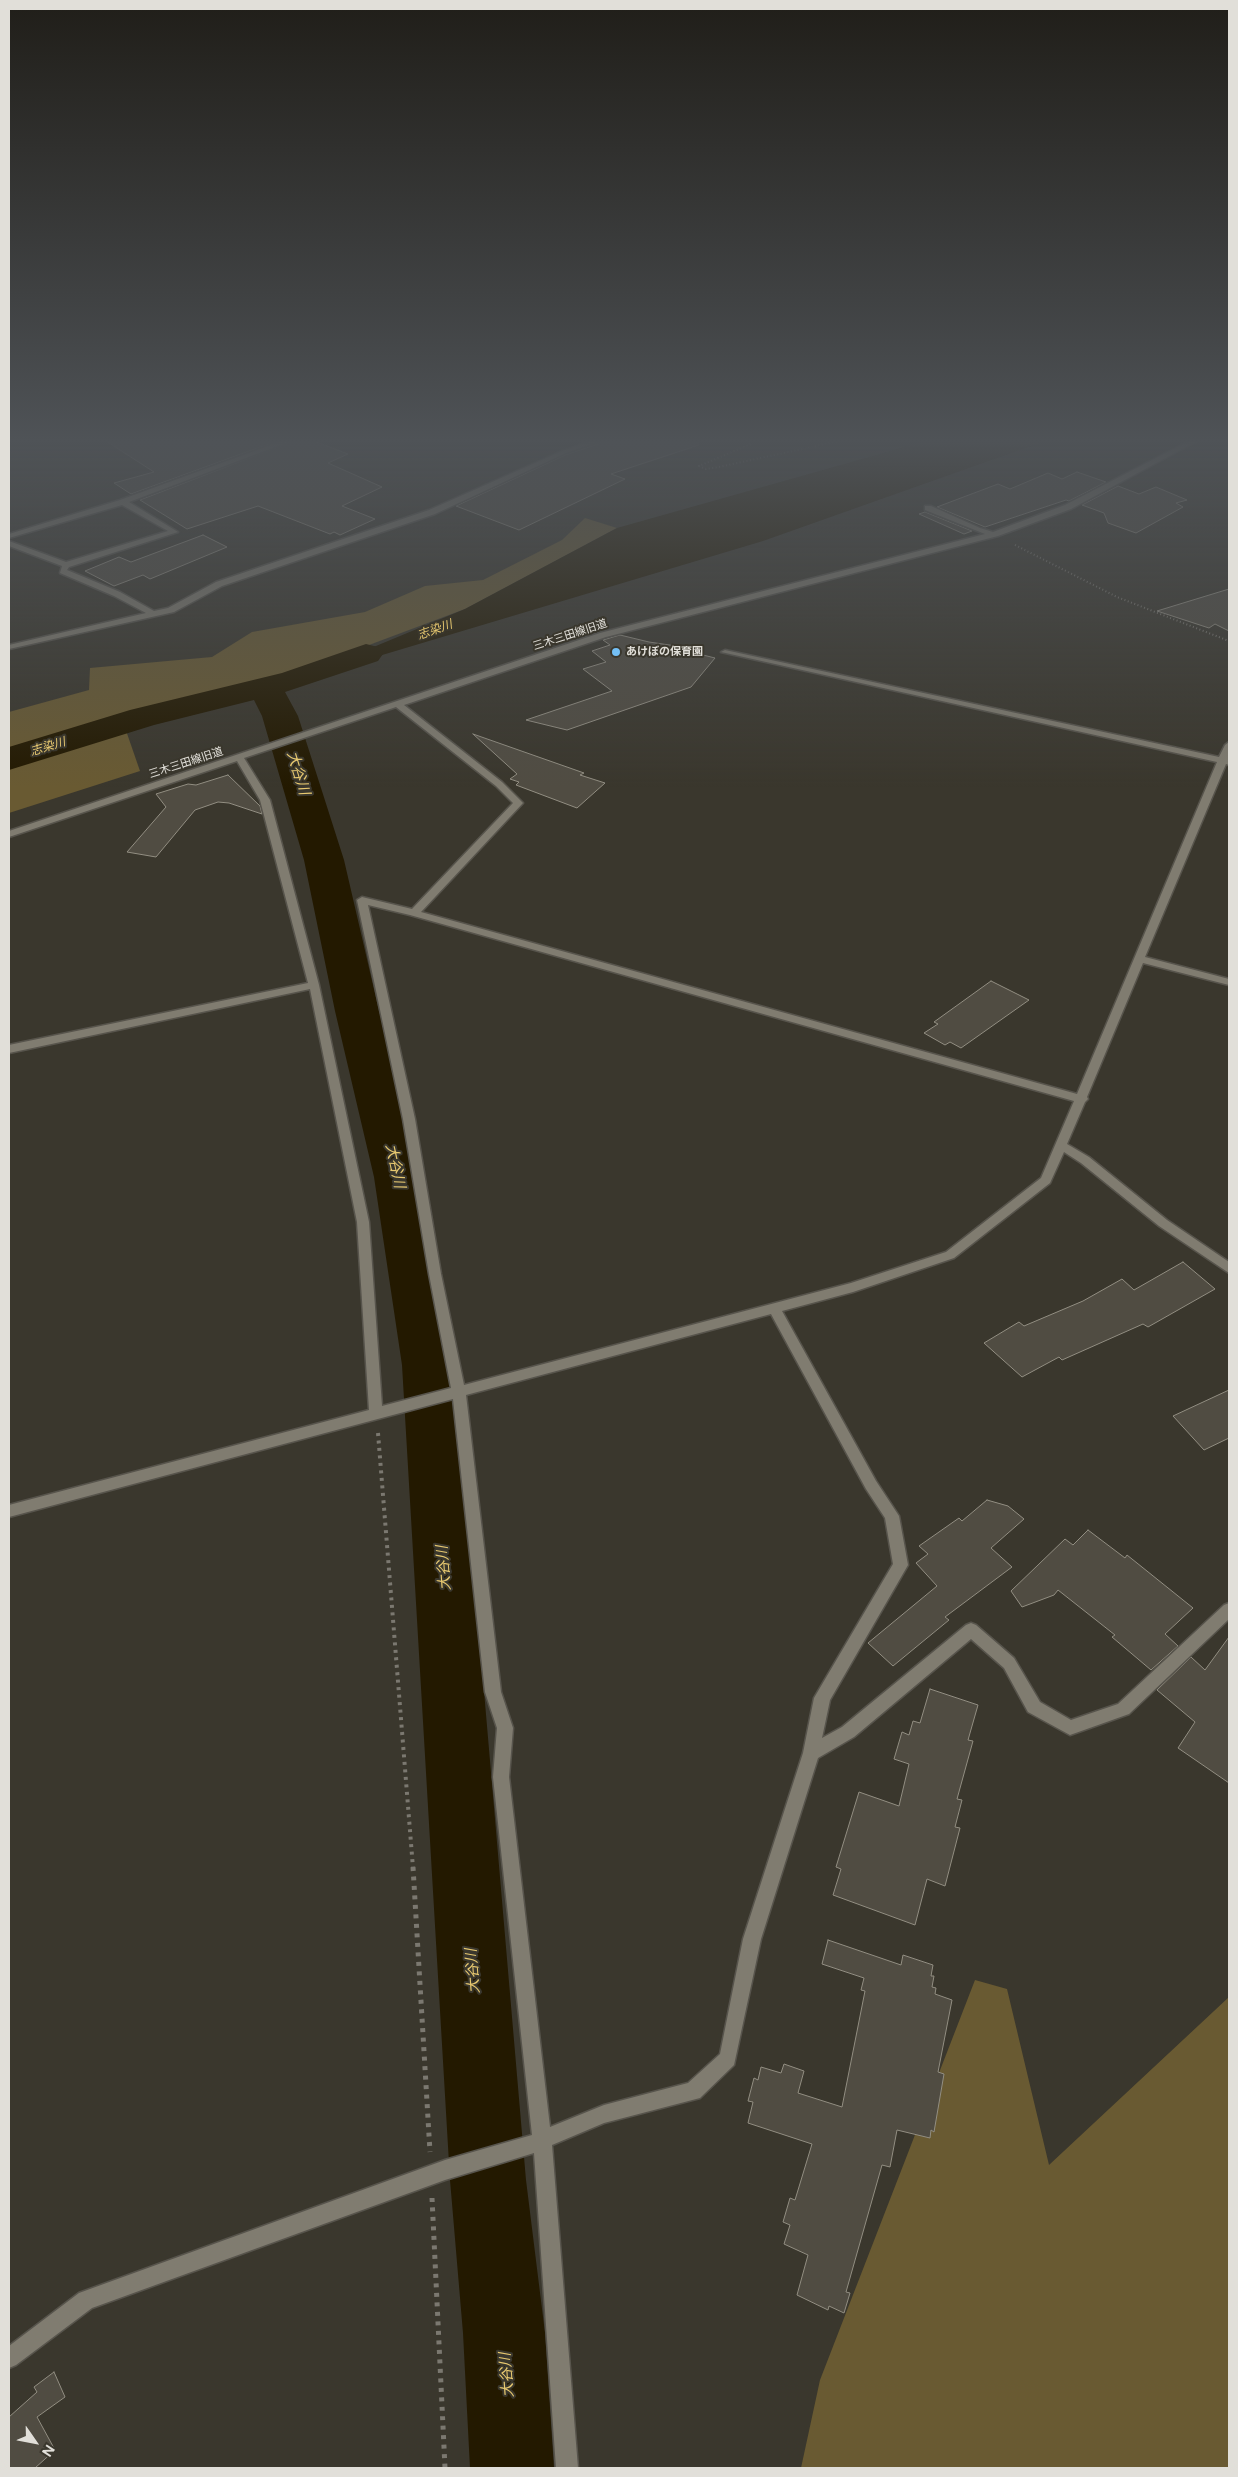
<!DOCTYPE html>
<meta charset="utf-8">
<style>
body{margin:0}
#map{position:relative;width:1238px;height:2477px;overflow:hidden;background:#3a372d;font-family:Figtree,sans-serif}
canvas{display:block}
.frame{position:absolute;inset:0;border:10px solid #e1dfd9;pointer-events:none}
.north{position:absolute;left:10px;top:2417px;width:50px;height:50px;-webkit-text-stroke:4px #3a372d;paint-order:stroke;rotate:123deg;font-size:14px;font-weight:700;line-height:20px;text-align:center;color:#e1dfd9}
.north::after{content:'';display:block;margin:auto;width:18px;height:22px;background:#e1dfd9;clip-path:polygon(50% 0,100% 100%,50% 72%,0 100%)}
</style>
<div id="map">
<canvas width="1238" height="2477"></canvas>
<div class="frame"></div>
<div class="north">N</div>
</div>
<script>
const g = document.querySelector('canvas').getContext('2d');
g.lineJoin = 'round';
function paint(path, color) { g.fillStyle = color; g.fill(path, 'evenodd'); }
const shape = rows => new Path2D(rows.map(r => 'M' + r).join(''));
function strokePath(path, color, width, dash) { g.strokeStyle = color; g.lineWidth = width; g.lineCap = dash ? 'butt' : 'round'; g.setLineDash(dash || []); g.stroke(path); }
function drawText(font, color, halo, rows, align = 'center') {
  g.font = font + ' Figtree,"Noto Sans JP",sans-serif'; g.lineWidth = 4; g.setLineDash([]); g.textBaseline = 'middle'; g.strokeStyle = halo; g.fillStyle = color; for (const [text, x, y, turn = 0] of rows) {
    g.save(); g.translate(x, y); g.rotate((+turn || 0) * Math.PI / 180); g.textAlign = isNaN(turn) ? turn : align; if (halo) g.strokeText(text, 0, 0); g.fillText(text, 0, 0); g.restore();
  }
}
const green = shape([
 [585,518,617,528,465,609,313,666,122,719,140,771,9,813,9,712,89,690,90,668,212,657,252,632,365,612,425,586,483,580,562,540],
 [975,1980,1007,1989,1049,2165,1229,1997,1229,2468,801,2468,820,2380]
]);
const water = shape([
 [926,441,1045,441,763,541,282,685,465,609,617,528]
]);
const river = shape([
 [366,644,378,647,383,654,378,661,285,692,298,716,344,860,379,1011,422,1177,456,1365,526,2180,545,2333,554,2468,470,2468,463,2333,450,2180,402,1365,374,1177,335,1011,304,860,262,716,254,700,154,725,9,770,9,747,130,710,282,673,366,644]
]);
const building = shape([
 [106,441,277,441,131,494,114,483,154,472,106,441],
 [293,441,314,441,348,454,328,463,382,487,342,506,375,519,340,535,334,532,330,534,258,506,187,529,140,500,293,441],
 [607,441,698,441,699,445,611,474,625,479,519,530,456,506,565,455,607,441],
 [1077,472,1106,482,1069,501,1066,500,985,527,937,507,998,484,1010,489,1048,473,1062,479,1077,472],
 [1118,486,1139,494,1156,487,1187,500,1176,503,1183,507,1136,533,1108,523,1104,513,1082,505,1118,486],
 [925,512,972,531,964,534,919,514,925,512],
 [203,535,227,547,150,579,143,575,114,586,85,571,119,557,131,562,203,535],
 [1229,589,1229,631,1215,624,1209,628,1157,611,1229,589],
 [620,635,649,642,690,648,687,651,715,658,691,687,567,730,526,720,612,691,583,669,606,662,592,651,610,645,603,640,620,635],
 [473,734,584,773,580,775,605,783,577,808,516,785,519,782,510,779,517,774,473,734],
 [228,775,260,806,262,814,229,803,218,802,195,810,156,857,127,852,166,807,156,794,188,784,196,785,228,775],
 [991,981,1029,1000,961,1048,950,1042,945,1045,924,1033,938,1024,934,1022,991,981],
 [1183,1262,1215,1289,1148,1327,1143,1324,1062,1360,1059,1357,1022,1377,984,1343,1019,1322,1024,1326,1083,1301,1122,1279,1134,1290,1183,1262],
 [1229,1390,1229,1438,1204,1450,1173,1416,1229,1390],
 [987,1500,1008,1506,1024,1519,991,1548,1012,1567,945,1617,949,1620,893,1666,868,1643,937,1586,916,1563,928,1554,919,1546,959,1518,962,1521,987,1500],
 [1088,1530,1125,1558,1127,1555,1193,1608,1165,1634,1178,1646,1151,1670,1112,1637,1115,1635,1058,1590,1054,1595,1022,1607,1011,1591,1065,1539,1073,1545,1088,1530],
 [1229,1637,1229,1783,1178,1748,1195,1722,1157,1690,1191,1657,1205,1670,1229,1637],
 [930,1689,978,1705,968,1740,973,1741,957,1799,962,1800,955,1827,960,1828,945,1886,927,1879,915,1925,833,1895,841,1869,836,1867,859,1792,899,1806,909,1764,894,1759,902,1732,909,1735,913,1721,920,1723,930,1689],
 [828,1940,901,1965,903,1955,933,1965,931,1976,934,1976,932,1987,936,1988,935,1994,952,2000,938,2072,944,2074,934,2132,931,2130,930,2138,897,2130,890,2167,882,2165,846,2292,850,2293,844,2313,829,2306,828,2310,797,2295,808,2255,784,2244,790,2225,783,2222,790,2198,795,2200,812,2144,748,2123,753,2102,748,2101,754,2078,758,2080,761,2067,781,2073,784,2064,804,2071,798,2093,842,2107,865,1991,861,1990,864,1978,822,1964,828,1940],
 [54,2372,65,2397,37,2417,55,2450,35,2468,9,2468,9,2417,37,2392,34,2387,54,2372]
]);
const pathFar2 = shape([
 [750,441,751,444,699,466,706,469,719,467,839,441],
 [1015,545,1117,597,1229,641]
]);
const pathFar1 = shape([
 [378,1433,413,1868]
]);
const path = shape([
 [413,1867,430,2152],
 [432,2198,445,2468]
]);
const minor = shape([
 [282,441,291,441,129,502,178,532,69,567,67,570,120,592,154,611,168,608,216,582,429,510,562,451,591,441,600,441,566,453,435,514,222,586,174,612,9,649,9,645,146,613,114,596,60,573,62,566,9,546,9,541,66,562,168,531,122,505,9,538,9,534,120,500,282,441],
 [1189,441,1197,441,1071,509,998,536,606,637,404,705,502,782,523,803,421,912,1077,1094,1217,762,721,652,725,650,1219,757,1225,745,1229,742,1228,759,1229,765,1226,764,1145,957,1229,979,1229,985,1143,963,1087,1097,1088,1099,1085,1102,1067,1144,1089,1157,1167,1220,1229,1262,1229,1273,1159,1226,1081,1163,1064,1152,1050,1183,954,1258,853,1292,782,1311,876,1481,899,1516,908,1565,830,1700,822,1738,842,1727,966,1625,971,1623,976,1625,1014,1658,1040,1702,1071,1720,1118,1704,1224,1605,1229,1603,1229,1619,1129,1714,1070,1735,1028,1712,1004,1668,971,1639,854,1737,818,1758,761,1939,734,2065,700,2098,604,2123,552,2145,578,2468,556,2468,534,2153,445,2180,92,2308,16,2365,9,2368,9,2346,79,2293,445,2160,532,2135,493,1777,497,1728,485,1692,453,1399,9,1517,9,1505,369,1410,357,1222,310,989,9,1053,9,1045,308,983,260,800,237,761,9,837,9,831,600,633,985,534,925,510,925,506,931,506,980,528,993,532,1065,505,1189,441],
 [396,707,496,786,513,803,412,909,362,897,357,900,403,1119,429,1274,451,1388,382,1406,369,1222,319,985,270,800,244,758,396,707],
 [368,905,410,915,1074,1101,1041,1178,946,1252,851,1283,464,1385,441,1274,415,1119,368,905],
 [771,1314,866,1489,885,1518,893,1564,814,1698,803,1753,743,1939,720,2054,688,2083,604,2105,550,2127,509,1777,513,1728,501,1692,466,1395,771,1314]
]);
const markers = [
 [616,652,5,"#74c0f6"]
];
const farStreetnames = [
 ["三木三田線旧道",570,635,-18],
 ["三木三田線旧道",186,763,-18]
];
const farPoinames = [
 ["あけぼの保育園",626,652]
];
const farWaternames = [
 ["志染川",435,630,-19],
 ["志染川",48,747,-17]
];
const waterNames = [
 ["大谷川",298,773,73],
 ["大谷川",395,1166,78],
 ["大谷川",444,1568,-94],
 ["大谷川",473,1971,-94],
 ["大谷川",507,2375,-94]
];
paint(green, '#695a32');
paint(water, '#231900');
paint(river, '#231900');
paint(building, '#504c42');
strokePath(building, '#928e82', 1);
strokePath(minor, '#57544c', 3);
strokePath(pathFar2, '#7b7870', 2, [1, 2.5]);
strokePath(pathFar1, '#7b7870', 4, [3, 4.5]);
strokePath(path, '#7b7870', 5, [4, 5.5]);
paint(minor, '#807c70');
const sky = g.createLinearGradient(0, 0, 0, 788);
sky.addColorStop(0, '#201e19');
sky.addColorStop(0.56, '#4f5357');
sky.addColorStop(1, '#4f535700');
g.fillStyle = sky;
g.fillRect(0, 0, 1238, 788);
for (const [x, y, r, color] of markers) { const dot = new Path2D(); dot.arc(x, y, r, 0, 2 * Math.PI); g.fillStyle = color; g.fill(dot); strokePath(dot, '#3a372d', 2); }
drawText('11px', '#e1dfd9', '#3a372d', farStreetnames);
drawText('bold 11px', '#e1dfd9', '#3a372d', farPoinames, 'left');
drawText('italic 12px', '#e8c970', '#3a372d', farWaternames);
drawText('italic 15px', '#e8c970', '#3a372d', waterNames);
</script>
